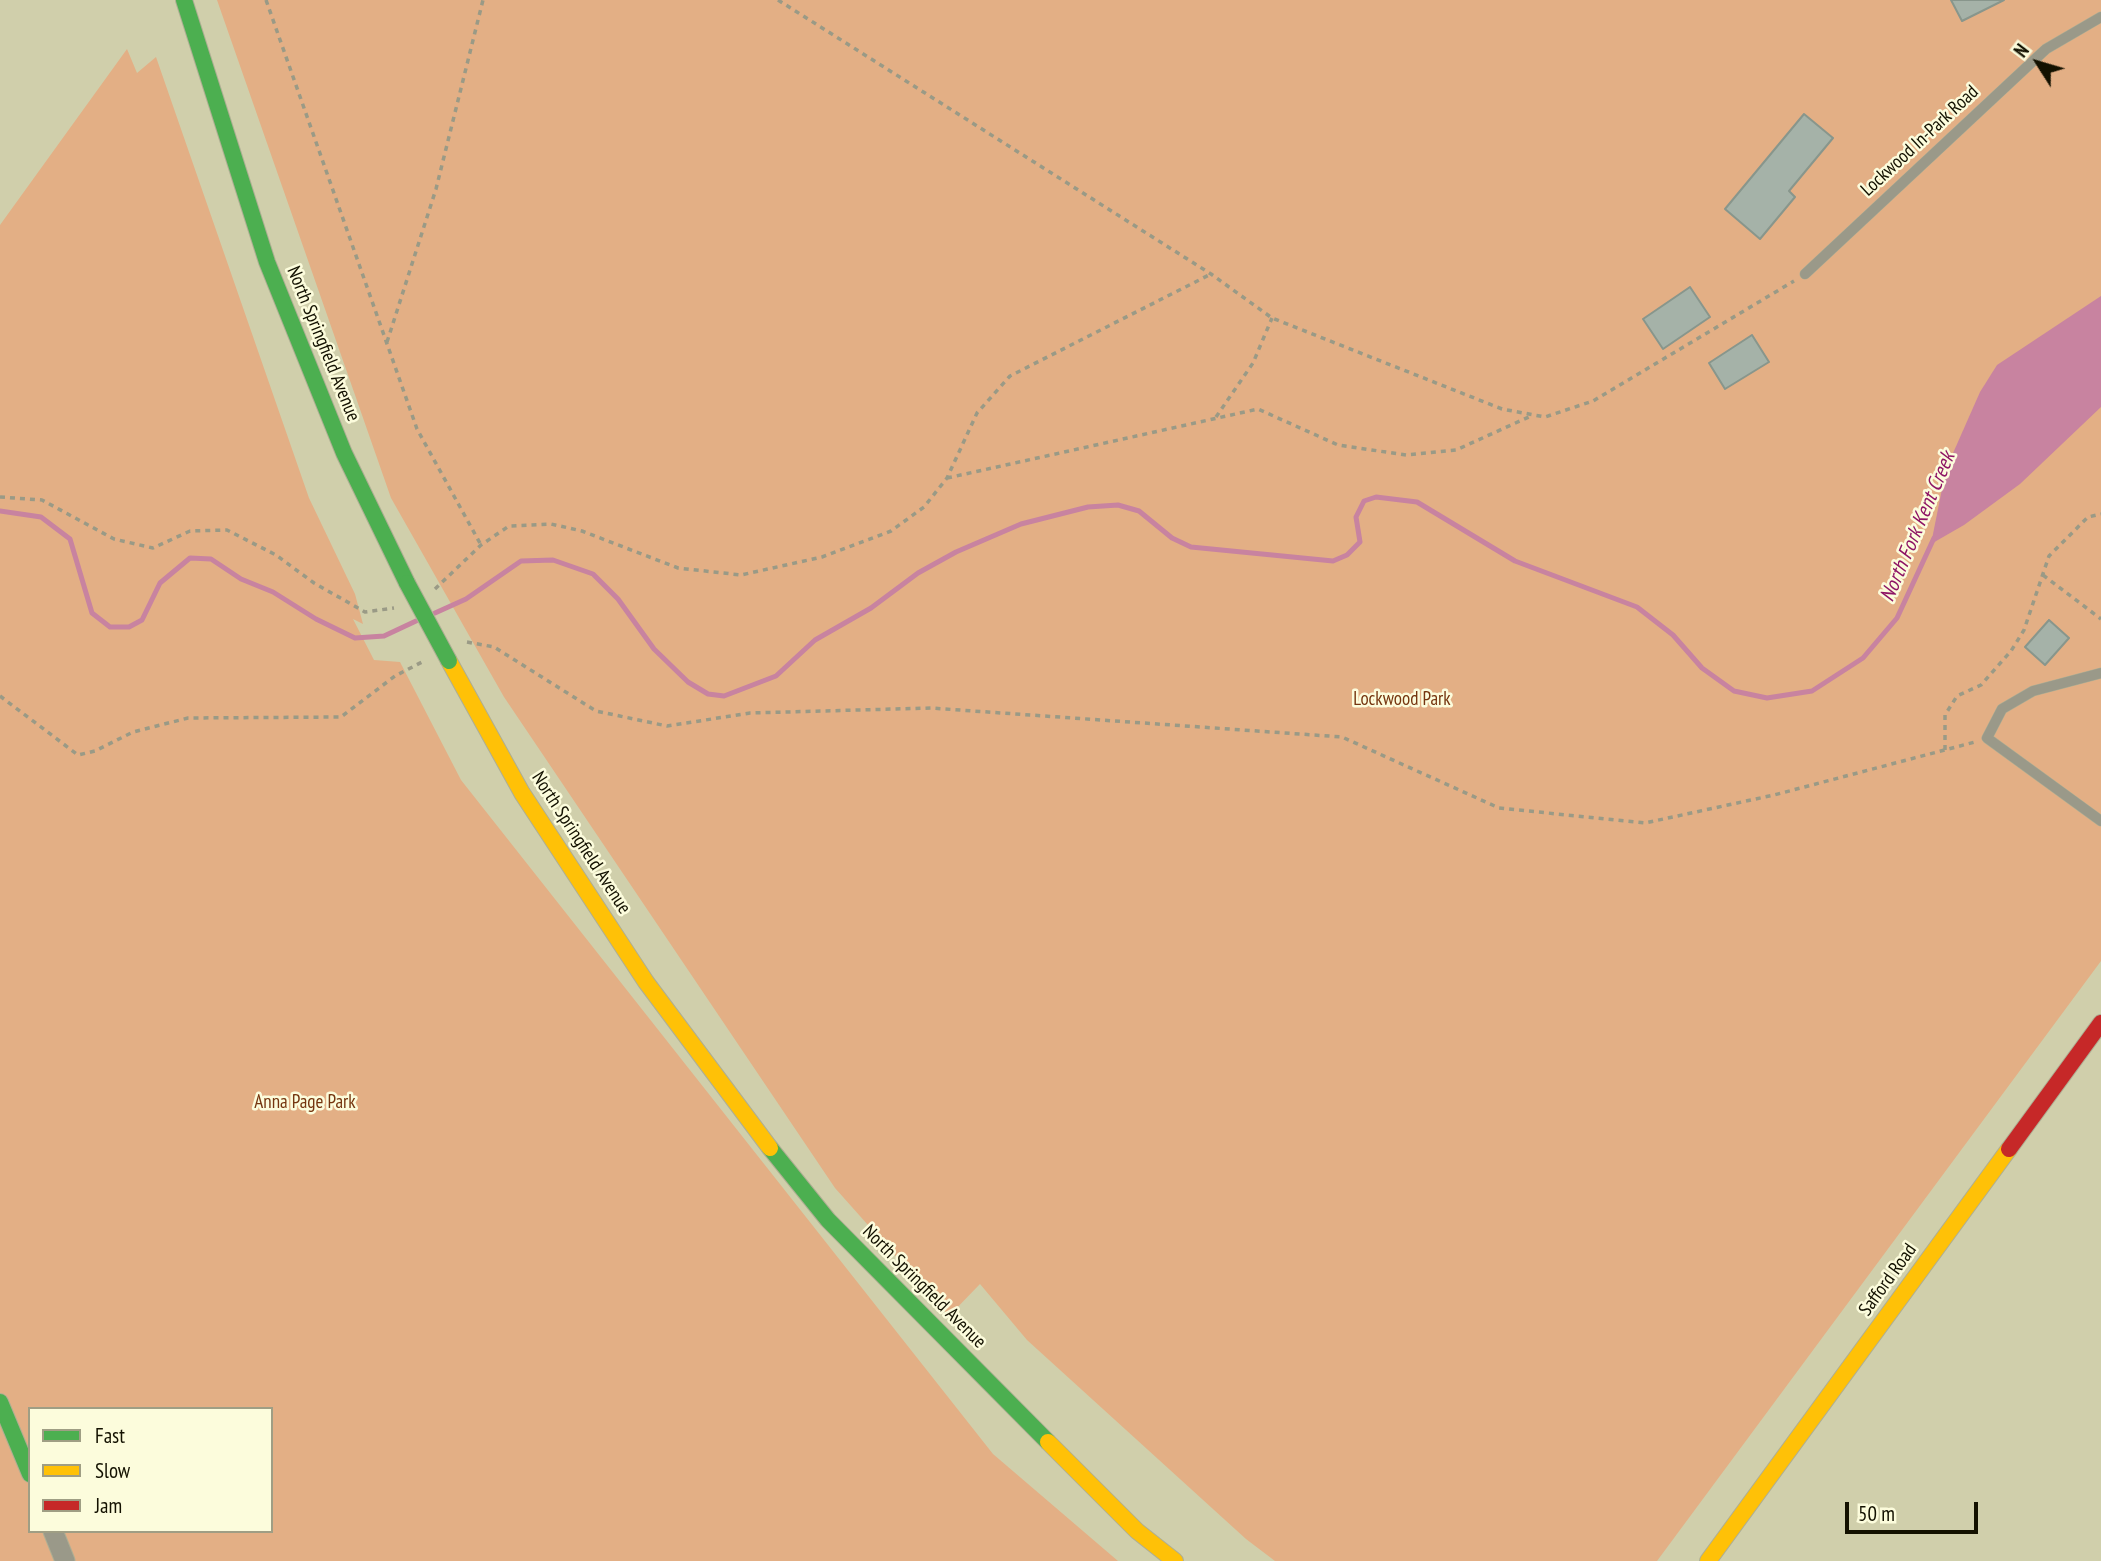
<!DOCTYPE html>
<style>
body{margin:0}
#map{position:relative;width:2101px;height:1561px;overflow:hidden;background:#d0cfab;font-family:"PT Sans Narrow",sans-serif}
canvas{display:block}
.legend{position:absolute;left:28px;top:1407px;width:245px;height:126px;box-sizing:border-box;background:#fcfcdc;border:2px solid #9f9e84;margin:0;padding:9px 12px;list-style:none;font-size:21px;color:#131100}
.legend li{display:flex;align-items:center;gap:14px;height:35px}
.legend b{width:35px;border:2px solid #9f9e84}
.north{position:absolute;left:2003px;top:28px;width:70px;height:70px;-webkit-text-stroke:5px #fcfcdc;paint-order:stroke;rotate:307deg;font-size:19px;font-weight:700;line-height:28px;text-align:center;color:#131100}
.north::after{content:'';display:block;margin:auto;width:24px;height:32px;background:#131100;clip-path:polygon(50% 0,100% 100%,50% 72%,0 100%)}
.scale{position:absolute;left:1845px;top:1502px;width:133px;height:32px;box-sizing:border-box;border:4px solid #131100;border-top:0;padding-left:9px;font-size:21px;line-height:24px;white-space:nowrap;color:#131100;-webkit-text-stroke:5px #fcfcdc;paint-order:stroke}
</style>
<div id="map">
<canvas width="2101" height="1561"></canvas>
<ul class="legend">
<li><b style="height:9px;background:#4caf50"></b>Fast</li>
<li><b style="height:9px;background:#ffc107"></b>Slow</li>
<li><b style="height:9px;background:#c62828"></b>Jam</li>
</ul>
<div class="north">N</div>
<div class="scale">50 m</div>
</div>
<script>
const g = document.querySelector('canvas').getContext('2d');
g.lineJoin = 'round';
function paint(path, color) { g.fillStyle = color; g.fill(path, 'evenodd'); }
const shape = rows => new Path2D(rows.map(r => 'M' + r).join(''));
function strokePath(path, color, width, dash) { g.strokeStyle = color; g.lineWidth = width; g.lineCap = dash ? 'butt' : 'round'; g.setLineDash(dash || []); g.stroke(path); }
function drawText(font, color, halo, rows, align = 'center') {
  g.font = font + ' "PT Sans Narrow",sans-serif'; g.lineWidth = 5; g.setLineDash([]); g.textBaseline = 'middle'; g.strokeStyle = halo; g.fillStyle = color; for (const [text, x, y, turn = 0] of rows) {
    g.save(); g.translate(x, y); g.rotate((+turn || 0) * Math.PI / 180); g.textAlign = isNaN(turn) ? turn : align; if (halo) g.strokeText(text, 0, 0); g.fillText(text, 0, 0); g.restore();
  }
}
const green = shape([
 [217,0,2101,0,2101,961,1657,1561,1275,1561,1246,1539,1027,1340,980,1284,949,1316,835,1188,504,697,391,498],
 [127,49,137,73,156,57,309,498,355,594,363,624,353,619,374,660,400,662,461,780,993,1454,1118,1561,0,1561,0,225],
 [30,1409,271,1409,271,1531,30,1531]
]);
const water = shape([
 [2101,296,2101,407,2020,484,1964,525,1931,544,1946,469,1980,392,1997,365]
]);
const stream = shape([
 [0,511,41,517,70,539,92,613,110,627,129,627,142,620,160,583,190,558,211,559,241,579,273,592,316,619,355,638,384,636,416,621],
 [435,613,466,599,521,561,553,560,593,574,618,599,654,649,688,682,708,694,724,696,776,676,815,640,871,608,918,573,956,552,1021,524,1088,507,1118,505,1139,511,1172,538,1191,547,1333,561,1347,555,1360,542,1356,517,1364,501,1376,497,1417,502,1515,561,1637,607,1673,635,1702,668,1734,691,1767,698,1812,691,1863,658,1897,618,1934,538]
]);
const building = shape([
 [1951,0,2004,0,1962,21,1951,0],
 [1804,114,1833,138,1789,191,1795,197,1760,239,1725,209,1804,114],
 [1690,287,1710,317,1663,349,1643,319,1690,287],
 [1752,335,1769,362,1725,389,1709,363,1752,335],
 [2049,620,2069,638,2045,665,2025,647,2049,620]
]);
const path = shape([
 [266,0,417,429,481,545],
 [778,0,1211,274,1272,318,1502,409,1545,417,1593,401,1794,281],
 [387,342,436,189,483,0],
 [1216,417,1253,363,1272,318],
 [947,478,1258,409,1338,445,1406,455,1456,450,1531,416],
 [0,497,42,500,114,539,153,548,190,531,227,530,276,555,314,583,365,612,394,608],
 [2043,575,2101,619],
 [435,589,481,545,509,526,551,524,582,531,678,568,741,575,822,557,891,531,924,507,947,478,977,413,1010,376,1211,274],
 [467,642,494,647,596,711,667,726,750,713,931,708,1342,737,1499,808,1645,823,1774,795,1975,742],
 [0,696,78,755,95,751,133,732,188,718,341,717,395,676,422,662],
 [1945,750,1945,715,1957,696,1981,685,2011,651,2024,630,2049,556,2088,517,2101,514]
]);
const lane = shape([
 [1805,274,2046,49,2101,17],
 [2101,673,2033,691,2002,709,1987,738,2101,821]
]);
const street = shape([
 [53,1531,65,1561]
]);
const fast = shape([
 [184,0,267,262,344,453,407,583],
 [770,1148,828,1220,1048,1442],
 [0,1402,30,1474]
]);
const slow = shape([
 [449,661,522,793,646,982,770,1148],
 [1048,1442,1137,1531,1175,1561],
 [1708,1561,2009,1149]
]);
const jam = shape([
 [2009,1149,2101,1023]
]);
const fastBridge = shape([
 [407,583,449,661]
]);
const streetNames = [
 ["Lockwood In-Park Road",1920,141,-43],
 ["North Springfield Avenue",323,344,68],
 ["North Springfield Avenue",581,843,57],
 ["Safford Road",1888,1280,-54],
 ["North Springfield Avenue",924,1287,45]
];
const parkNames = [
 ["Lockwood Park",1402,700],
 ["Anna Page Park",305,1103]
];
const waterNames = [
 ["North Fork Kent Creek",1918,527,-67]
];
paint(green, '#e3af85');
paint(water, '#c883a0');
strokePath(stream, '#c883a0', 5);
paint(building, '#a5b2a8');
strokePath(building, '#88968c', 2);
strokePath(lane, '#aeae93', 11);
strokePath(street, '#aeae93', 21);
strokePath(fast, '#aeae93', 18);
strokePath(slow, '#aeae93', 18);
strokePath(jam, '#aeae93', 18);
strokePath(path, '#9a9a86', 3.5, [5, 5]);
strokePath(lane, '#9a9989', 10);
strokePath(street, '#9a9989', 19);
strokePath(fast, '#4caf50', 16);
strokePath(slow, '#ffc107', 16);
strokePath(jam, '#c62828', 16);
strokePath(fastBridge, '#aeae93', 18, []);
strokePath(fastBridge, '#4caf50', 16);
drawText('19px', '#131100', '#fcfcdc', streetNames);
drawText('19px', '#75350f', '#fcfcdc', parkNames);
drawText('italic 21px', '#8e1565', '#fcfcdc', waterNames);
</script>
